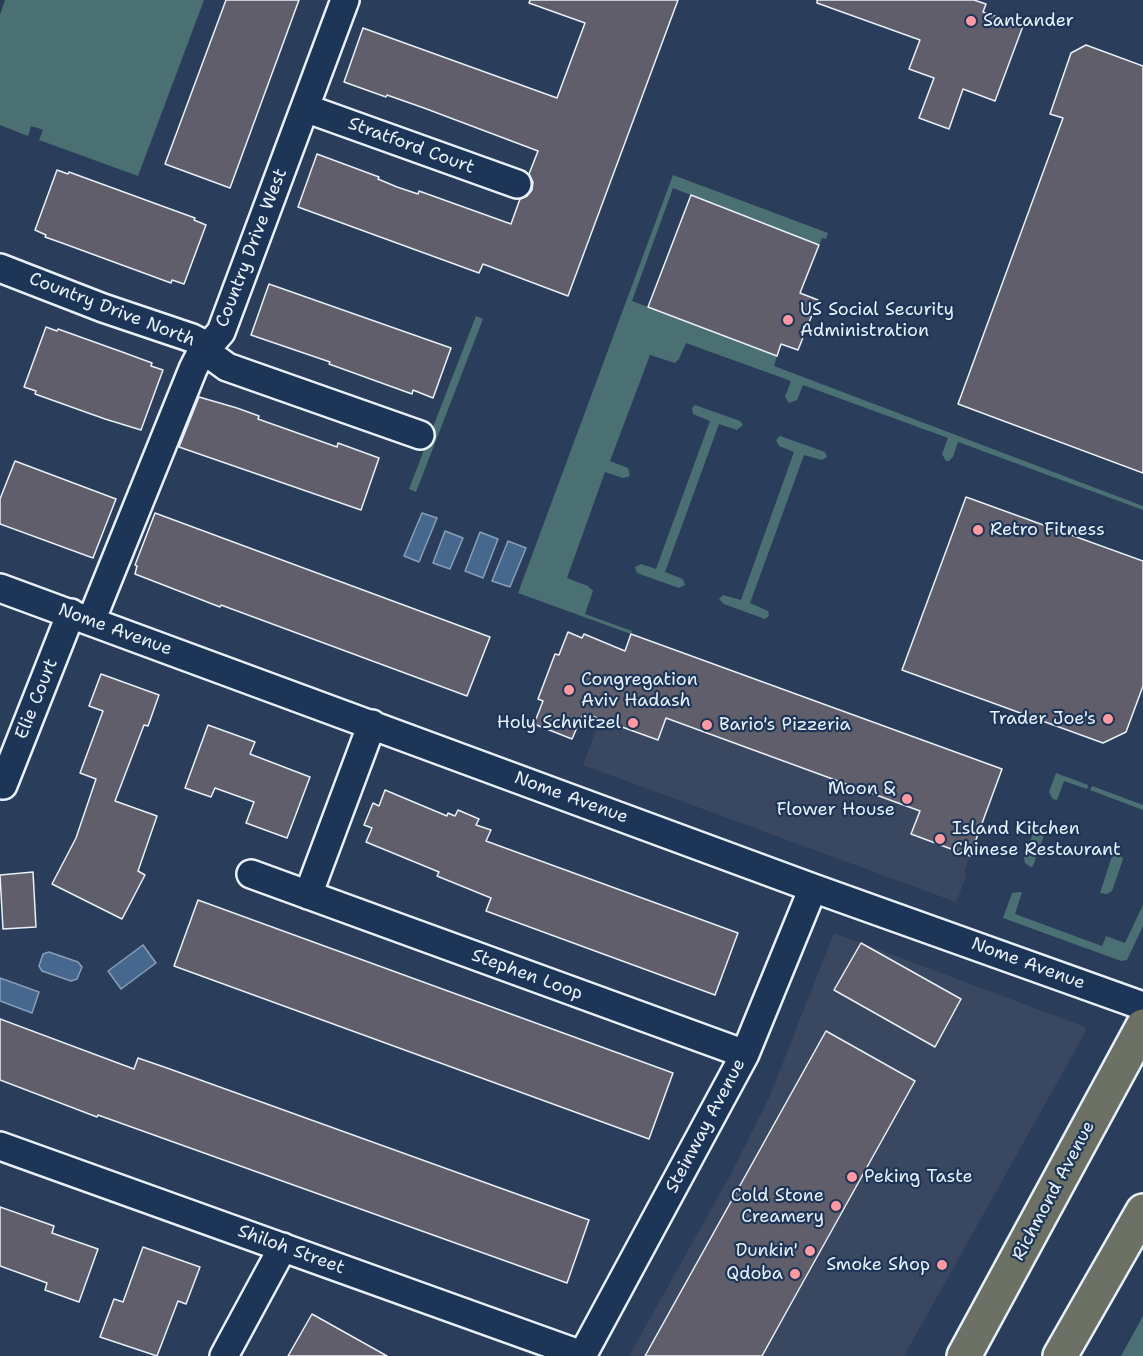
<!DOCTYPE html>
<html>
<head>
<meta charset="utf-8">
<style>
  body { margin:0 }
  canvas { display:block; background:#2a3d5b }
</style>
</head>
<body>
<canvas width="1143" height="1356"></canvas>
<script>
const context = document.querySelector('canvas').getContext('2d');
context.lineJoin = 'round';
function fillPath(path, color) { context.fillStyle = color; context.fill(path, 'evenodd'); }
const toPath = rows => new Path2D(rows.map(r => 'M' + r).join(''));
function trace(path, color, width, dash) { context.strokeStyle = color; context.lineWidth = width; context.lineCap = dash ? 'butt' : 'round'; context.setLineDash(dash || []); context.stroke(path); }
function label(font, color, halo, rows, align = 'center') {
  context.font = font + ' "Shantell Sans",sans-serif'; context.lineWidth = 4.5; context.setLineDash([]); context.textBaseline = 'middle'; context.strokeStyle = halo; context.fillStyle = color; for (const [text, x, y, turn = 0] of rows) {
    context.save(); context.translate(x, y); context.rotate((+turn || 0) * Math.PI / 180); context.textAlign = isNaN(turn) ? turn : align; if (halo) context.strokeText(text, 0, 0); context.fillText(text, 0, 0); context.restore();
  }
}
fillPath(toPath([
  [631,634,1002,769,964,872,967,874,956,902,583,765],
  [834,933,1085,1027,1086,1031,904,1356,629,1356,731,1174,769,1098]
]), '#3a4760');
fillPath(toPath([
  [5,0,204,0,138,176,39,140,43,130,38,128,31,126,28,136,0,125,0,15],
  [673,175,828,233,826,239,822,238,819,245,673,188,632,301,777,356,774,366,1143,506,1143,510,958,442,953,457,949,461,946,461,942,454,948,438,803,385,797,400,789,403,785,397,791,381,686,343,679,359,675,363,650,355,610,461,628,468,630,476,623,478,605,472,567,578,588,586,593,591,585,614,632,631,631,634,518,593],
  [476,316,483,319,416,492,409,489],
  [695,405,740,421,743,425,737,430,719,424,665,572,683,579,685,585,679,588,637,573,635,567,641,564,656,569,710,421,693,414,692,408],
  [780,436,825,452,827,457,822,460,804,455,750,603,768,611,769,616,765,619,724,604,719,599,723,595,741,600,794,452,779,446,776,440],
  [1056,773,1088,785,1087,789,1064,781,1057,800,1053,799,1049,792],
  [1092,786,1143,805,1143,810,1090,790],
  [1042,825,1047,827,1033,866,1031,867,1025,863,1024,858,1035,828],
  [1118,852,1123,859,1112,891,1107,894,1100,893,1113,853],
  [1022,892,1015,914,1102,946,1106,936,1125,943,1143,905,1143,926,1127,960,1121,961,1003,918,1012,893],
  [1143,1316,1143,1356,1121,1356]
]), '#4b7073');
const water = toPath([
  [422,513,437,518,419,562,404,556,422,513],
  [445,531,463,538,450,569,433,563,445,531],
  [480,532,498,539,483,578,465,571,480,532],
  [508,541,526,548,510,587,492,581,508,541],
  [143,945,156,963,121,989,108,971,143,945],
  [49,952,78,962,82,967,77,979,71,981,42,971,39,966,43,954,49,952],
  [0,978,39,992,32,1013,0,1001,0,978]
]);
fillPath(water, '#47688e');
trace(water, '#879fb8', 1.5);
const building = toPath([
  [226,0,299,0,230,188,165,164,226,0],
  [530,0,678,0,568,296,483,264,479,273,298,207,317,154,379,177,378,179,397,187,418,194,419,191,511,224,520,199,527,196,532,190,533,182,529,174,538,151,424,108,387,95,386,97,344,82,363,28,557,98,585,23,529,3,530,0],
  [817,0,974,0,986,4,983,12,1023,26,995,101,963,89,949,129,919,118,934,78,909,69,920,40,817,3,817,0],
  [1086,45,1143,66,1143,473,958,404,1063,118,1050,114,1071,53,1086,45],
  [57,170,68,174,69,172,173,210,195,218,194,220,206,225,184,284,172,280,171,283,62,243,45,237,46,235,35,230,57,170],
  [691,195,819,245,800,293,818,300,798,350,781,344,777,356,648,307,691,195],
  [269,284,451,348,433,398,413,390,412,394,329,364,330,362,251,335,269,284],
  [46,327,57,331,58,329,125,353,152,363,151,366,163,370,141,430,105,419,35,394,36,391,24,387,46,327],
  [199,397,237,408,259,416,258,419,337,447,338,443,379,458,361,510,179,447,199,397],
  [15,461,116,499,93,558,0,524,0,499,15,461],
  [966,497,1143,561,1143,686,1126,732,1103,743,902,670,966,497],
  [155,513,490,637,467,696,221,605,220,607,135,574,137,566,135,565,155,513],
  [568,632,582,638,584,634,625,651,631,634,1002,769,970,856,911,834,920,811,666,718,658,740,586,714,585,718,582,716,572,739,534,724,543,701,538,699,555,654,559,655,568,632],
  [101,674,159,695,148,726,144,725,115,801,157,816,138,871,145,875,122,919,52,884,76,838,96,779,80,773,103,711,89,706,101,674],
  [208,725,255,742,250,754,310,777,287,838,246,823,254,802,215,788,211,797,185,788,208,725],
  [385,790,447,816,448,813,455,816,458,810,479,819,476,825,491,830,486,841,738,933,715,995,486,911,491,898,437,876,439,872,366,842,372,828,364,825,373,803,379,806,385,790],
  [33,872,36,927,3,929,0,875,33,872],
  [198,900,673,1073,649,1139,174,966,198,900],
  [861,943,961,999,935,1047,834,990,861,943],
  [0,1019,134,1069,138,1058,167,1068,589,1220,567,1283,98,1115,97,1117,0,1080,0,1019],
  [826,1031,915,1081,783,1318,762,1356,645,1356,826,1031],
  [0,1207,54,1226,52,1233,98,1249,79,1302,45,1290,47,1283,0,1266,0,1207],
  [143,1247,200,1267,186,1304,178,1301,157,1356,100,1337,114,1299,123,1302,143,1247],
  [312,1314,387,1356,288,1356,312,1314]
]);
fillPath(building, '#605e6a');
trace(building, '#e8f1f8', 1.5);
const minor = toPath([
  [305,108,517,184],
  [0,268,103,308,192,338,200,342,216,359,227,367,420,435],
  [0,588,813,888,1143,1006],
  [91,621,193,369,199,357,221,332,345,0],
  [3,785,71,613],
  [251,874,745,1054],
  [308,895,372,724],
  [0,1146,582,1355],
  [224,1356,283,1247],
  [582,1356,745,1054,813,888]
]);
const primary = toPath([
  [964,1356,1143,1026],
  [1060,1356,1143,1211]
]);
trace(minor, '#e8f1f8', 32);
trace(primary, '#e8f1f8', 38);
trace(minor, '#1d3557', 27);
trace(primary, '#6c7065', 33);
for (const [x, y, r, color] of [
  [971,21,6,"#ff9aa2"],
  [788,320,6,"#ff9aa2"],
  [978,530,6,"#ff9aa2"],
  [569,690,6,"#ff9aa2"],
  [1108,719,6,"#ff9aa2"],
  [633,723,6,"#ff9aa2"],
  [707,725,6,"#ff9aa2"],
  [907,799,6,"#ff9aa2"],
  [940,839,6,"#ff9aa2"],
  [852,1177,6,"#ff9aa2"],
  [836,1206,6,"#ff9aa2"],
  [810,1251,6,"#ff9aa2"],
  [942,1265,6,"#ff9aa2"],
  [795,1274,6,"#ff9aa2"]
]) { const dot = new Path2D(); dot.arc(x, y, r, 0, 2 * Math.PI); context.fillStyle = color; context.fill(dot); trace(dot, '#1d3557', 2); }
label('18px', '#e8f1f8', '#1d3557', [
  ["Santander",983,21],
  ["US Social Security",800,310],
  ["Administration",800,331],
  ["Retro Fitness",990,530],
  ["Congregation",581,680],
  ["Aviv Hadash",581,701],
  ["Trader Joe's",1096,719,"right"],
  ["Holy Schnitzel",621,723,"right"],
  ["Bario's Pizzeria",719,725],
  ["Moon &",895,789,"right"],
  ["Flower House",895,810,"right"],
  ["Island Kitchen",952,829],
  ["Chinese Restaurant",952,850],
  ["Peking Taste",864,1177],
  ["Cold Stone",824,1196,"right"],
  ["Creamery",824,1217,"right"],
  ["Dunkin'",798,1251,"right"],
  ["Smoke Shop",930,1265,"right"],
  ["Qdoba",783,1274,"right"]
], 'left');
label('18px', '#e8f1f8', '#1d3557', [
  ["Stratford Court",411,146,20],
  ["Country Drive West",252,248,-69],
  ["Country Drive North",112,310,21],
  ["Nome Avenue",115,630,20],
  ["Elie Court",37,699,-68],
  ["Nome Avenue",571,798,20],
  ["Nome Avenue",1028,964,20],
  ["Stephen Loop",527,975,20],
  ["Steinway Avenue",706,1126,-62],
  ["Richmond Avenue",1054,1191,-62],
  ["Shiloh Street",291,1250,20]
]);
</script>
</body>
</html>
